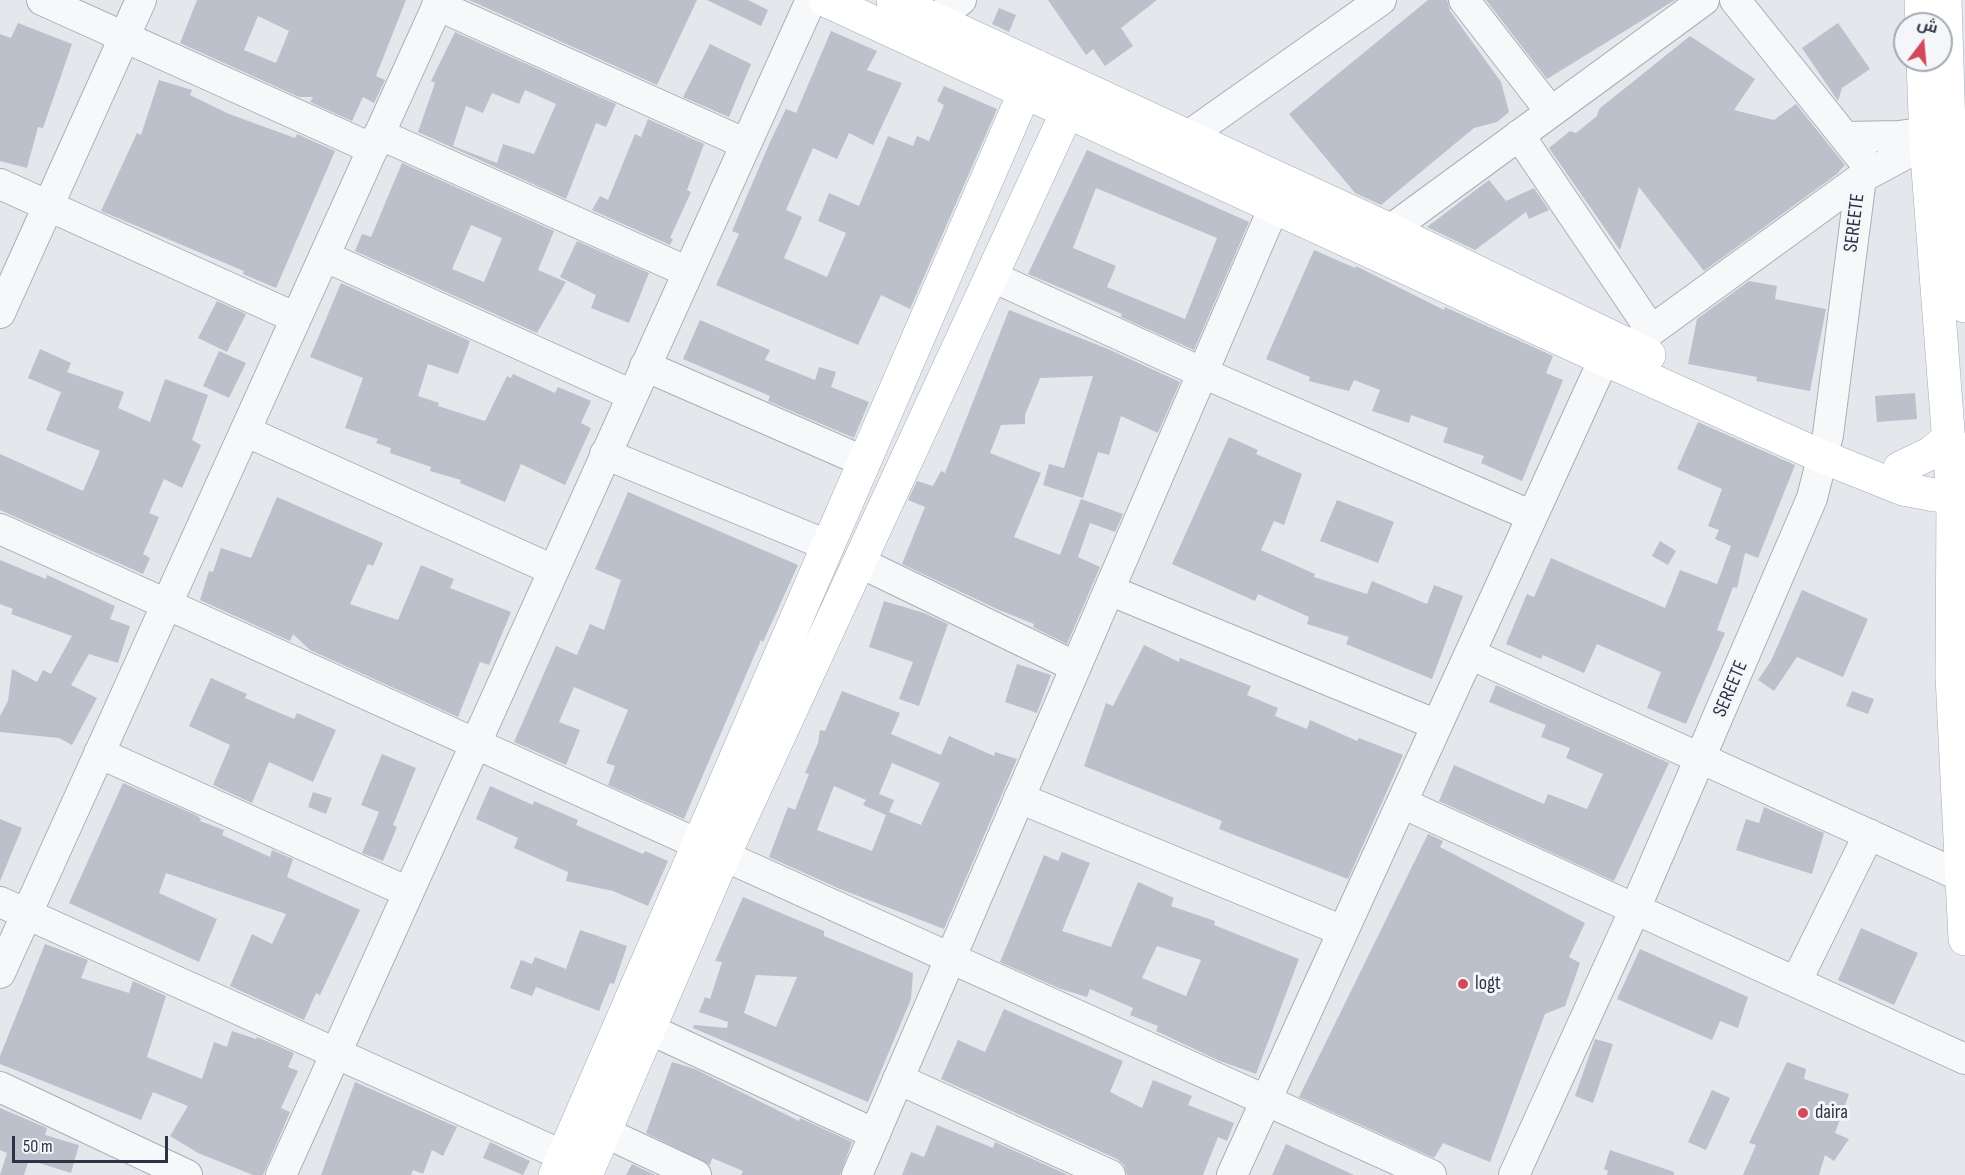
<!DOCTYPE html>
<html>
<head>
<meta charset="utf-8">
<style>
  body { margin:0 }
  #map { position:relative; width:1965px; height:1175px; overflow:hidden; background:#e4e7ec; font-family:"Sofia Sans Condensed",Cairo,sans-serif }
  canvas { display:block }
  .north { position:absolute; left:1893px; top:12px; width:60px; height:60px; box-sizing:border-box; background:#f4f6f9; border:2px solid #a4a8b1; border-radius:50%; rotate:16deg; font-size:16px; font-weight:700; line-height:24px; text-align:center; color:#2b3445 }
  .north::after { content:''; display:block; margin:auto; width:21px; height:27px; background:#d1495b; clip-path:polygon(50% 0,100% 100%,50% 72%,0 100%) }
  .scale { position:absolute; left:12px; top:1136px; width:156px; height:27px; box-sizing:border-box; border:3px solid #2b3445; border-top:0; padding-left:8px; font-size:18px; line-height:21px; white-space:nowrap; color:#2b3445; -webkit-text-stroke:4px #f4f6f9; paint-order:stroke }
</style>
</head>
<body>
<div id="map">
<canvas width="1965" height="1175"></canvas>
<div class="north">ش</div>
<div class="scale">50 m</div>
</div>
<script>
const context = document.querySelector('canvas').getContext('2d');
context.lineJoin = 'round';
function fillPath(path, color) { context.fillStyle = color; context.fill(path, 'evenodd'); }
const toPath = rows => new Path2D(rows.map(r => 'M' + r).join(''));
function trace(path, color, width, dash) { context.strokeStyle = color; context.lineWidth = width; context.lineCap = dash ? 'butt' : 'round'; context.setLineDash(dash || []); context.stroke(path); }
function label(font, color, halo, rows, align = 'center') {
  context.font = font + ' "Sofia Sans Condensed",sans-serif'; context.lineWidth = 6; context.setLineDash([]); context.textBaseline = 'middle'; context.strokeStyle = halo; context.fillStyle = color; for (const [text, x, y, turn = 0] of rows) {
    context.save(); context.translate(x, y); context.rotate((+turn || 0) * Math.PI / 180); context.textAlign = isNaN(turn) ? turn : align; if (halo) context.strokeText(text, 0, 0); context.fillText(text, 0, 0); context.restore();
  }
}
fillPath(toPath([
  [197,0,406,0,376,76,385,80,374,103,363,97,352,121,310,102,313,97,299,97,180,43],
  [258,16,289,31,276,63,244,50],
  [469,0,697,0,657,85],
  [707,0,748,0,768,10,761,26],
  [1048,0,1157,0,1121,28,1133,46,1105,66,1093,49,1086,55],
  [1428,0,1447,0,1450,11,1501,82,1509,112,1497,122,1474,128,1381,205,1355,193,1289,114],
  [1486,0,1675,0,1547,79],
  [999,8,1016,15,1009,32,992,24],
  [18,23,72,44,43,128,38,127,27,168,0,161,0,34,11,38],
  [1838,23,1870,69,1842,88,1838,101,1802,48],
  [831,31,877,51,867,70,902,83,873,145,849,133,837,159,813,148,786,210,802,217,784,258,827,277,846,233,818,221,829,193,859,206,888,136,913,146,917,136,929,141,944,105,937,101,944,86,997,109,910,309,881,295,858,345,716,285,739,234,732,231,770,142,786,109,796,113],
  [455,32,616,104,606,127,596,123,566,199,418,132,435,83,431,81],
  [525,90,556,104,534,154,503,144,497,163,453,146,466,106,483,113,492,93,519,104],
  [1690,36,1755,79,1734,110,1774,120,1796,104,1845,165,1837,174,1704,271,1639,187,1620,250,1549,148,1570,131,1576,133,1597,116,1599,109],
  [710,44,751,64,729,117,683,97],
  [159,80,192,90,190,95,229,114,295,138,297,134,335,151,276,288,243,274,244,271,101,211,137,133,141,135],
  [648,119,704,144,687,190,691,192,670,238,673,239,670,245,592,210,600,196,608,200,635,134,641,137],
  [1087,150,1249,222,1194,350,1121,317,1122,314,1028,274],
  [1096,188,1217,238,1185,319,1107,287,1116,266,1073,248],
  [402,163,554,231,538,270,566,282,537,333,355,251,362,234,371,237],
  [471,225,502,238,484,282,452,269],
  [1489,180,1506,201,1534,188,1549,210,1529,219,1526,212,1475,250,1427,227],
  [577,241,649,273,629,323,591,308,596,295,560,277],
  [1314,250,1355,268,1356,266,1444,310,1445,307,1553,356,1546,373,1563,380,1522,481,1481,463,1484,456,1443,442,1448,428,1411,415,1409,423,1372,411,1380,390,1354,380,1349,391,1309,381,1310,377,1266,359],
  [1749,281,1777,286,1775,299,1826,309,1810,391,1756,381,1757,377,1688,364,1697,319],
  [341,283,470,341,458,374,428,364,418,396,439,403,438,406,485,421,507,376,511,378,513,374,555,393,558,387,591,401,581,423,591,428,565,485,521,464,505,502,460,483,461,480,430,471,431,467,390,453,391,448,376,443,378,439,345,428,363,378,310,357],
  [217,301,246,314,227,352,198,338],
  [1009,310,1108,349,1180,382,1158,433,1121,416,1109,455,1098,452,1083,498,1043,485,1049,464,1064,468,1093,376,1040,378,1025,415,1025,424,1001,425,990,453,1041,473,1014,537,1060,555,1081,499,1123,514,1115,532,1090,523,1078,557,1100,567,1067,644,1033,627,1034,624,999,610,902,564,925,507,908,500,917,481,933,486,941,471,945,473],
  [700,320,770,350,765,360,815,380,819,367,836,372,831,387,869,402,854,438,768,401,770,396,683,359],
  [40,349,71,363,67,372,124,392,118,408,150,422,165,379,208,395,192,440,201,445,182,488,164,479,149,513,159,517,143,554,150,558,143,574,0,510,0,454,83,491,100,451,46,430,61,392,28,378],
  [219,351,246,363,229,398,203,386],
  [1915,393,1917,419,1877,422,1875,396],
  [1698,422,1795,465,1758,558,1745,553,1737,588,1733,587,1717,630,1725,633,1686,724,1647,708,1661,672,1597,644,1584,673,1543,655,1541,659,1506,644,1527,594,1534,597,1551,558,1665,608,1680,570,1717,584,1731,546,1715,539,1719,530,1708,526,1722,489,1677,469],
  [1229,437,1258,450,1256,454,1302,474,1284,525,1274,521,1261,550,1315,574,1314,577,1367,594,1372,581,1427,604,1434,585,1463,596,1432,679,1346,644,1349,637,1307,624,1309,617,1258,594,1255,601,1172,564],
  [628,492,798,565,763,642,761,640,684,819,608,785,615,766,606,763,628,710,574,687,559,722,580,730,566,765,514,742,556,646,577,655,590,624,604,630,621,580,595,569],
  [277,497,383,543,373,566,368,564,350,604,398,620,421,565,454,579,450,588,511,612,489,665,480,662,458,717,310,650,293,634,290,641,200,600,209,571,213,572,221,548,251,558],
  [1337,500,1394,522,1378,563,1320,541],
  [1660,541,1676,551,1668,565,1652,556],
  [0,560,46,579,47,575,115,606,110,619,130,626,118,663,89,654,71,685,97,698,72,745,59,738,0,732,0,716,8,701,12,669,37,682,43,670,51,674,72,636,11,614,13,609,0,604],
  [1802,590,1868,619,1843,677,1797,657,1774,691,1758,680,1771,661],
  [884,601,924,613,948,624,919,706,899,699,913,662,869,647],
  [1144,645,1179,662,1180,658,1251,686,1247,695,1278,708,1275,716,1307,729,1310,720,1357,741,1359,738,1403,755,1348,879,1219,829,1222,821,1084,766,1106,703,1113,706],
  [1017,664,1051,675,1037,713,1005,702],
  [211,678,247,694,245,698,294,719,297,713,336,730,313,782,269,762,252,803,213,785,230,745,189,726],
  [1496,685,1669,763,1614,881,1439,801,1454,765,1544,804,1548,794,1587,809,1603,774,1566,758,1570,748,1541,737,1546,725,1489,702],
  [842,691,900,713,891,734,941,755,949,736,994,756,995,752,1017,759,944,929,840,889,769,857,788,807,795,810,809,774,805,773,818,743,820,730,825,731],
  [892,763,940,783,921,825,889,812,894,800,879,794],
  [834,786,866,800,863,805,886,815,872,851,817,830],
  [1852,691,1874,699,1868,714,1846,706],
  [382,754,416,768,393,825,397,827,383,861,362,853,379,812,361,805],
  [123,783,196,815,201,819,200,821,224,830,222,835,270,857,272,850,293,859,287,877,360,910,320,995,316,993,304,1020,230,986,252,934,272,944,286,914,166,873,159,893,217,919,199,962,69,903],
  [490,786,533,805,534,801,578,820,576,825,643,854,645,851,668,861,648,906,613,891,566,881,568,872,514,848,518,838,476,819],
  [313,792,332,798,326,814,308,807],
  [1764,807,1824,833,1812,874,1736,850,1746,819,1759,823],
  [0,819,22,828,0,881],
  [1428,834,1443,841,1440,847,1585,923,1569,957,1580,963,1565,1006,1545,1014,1490,1162,1443,1143,1434,1158,1299,1097],
  [1062,852,1090,863,1062,931,1111,947,1138,882,1174,898,1171,906,1215,921,1214,925,1299,959,1256,1074,1220,1061,1156,1031,1158,1026,1130,1015,1133,1008,1090,989,1087,997,1061,989,1000,962,1044,855,1058,861],
  [1157,946,1201,960,1186,996,1142,978],
  [743,897,824,931,824,936,913,973,911,999,868,1102,693,1028,694,1025,727,1028,728,1022,699,1012,705,997,710,999,722,962,715,961],
  [756,975,797,977,776,1027,744,1013],
  [1861,928,1918,953,1894,1005,1838,980],
  [580,930,627,946,614,984,610,983,599,1011,536,987,532,996,510,988,521,960,532,964,535,957,566,969],
  [45,944,88,960,81,978,129,993,133,981,166,996,147,1057,202,1079,214,1042,227,1047,232,1031,256,1039,257,1037,294,1053,288,1067,298,1071,281,1108,290,1112,263,1175,253,1175,198,1153,170,1136,188,1106,153,1092,141,1120,0,1064,0,1056],
  [1640,949,1748,997,1738,1028,1720,1021,1712,1040,1617,999],
  [1004,1009,1123,1061,1110,1092,1142,1108,1153,1080,1192,1096,1188,1105,1234,1123,1227,1141,1218,1137,1203,1175,1127,1175,1124,1165,1117,1159,941,1079,958,1040,985,1052],
  [1595,1039,1613,1044,1593,1103,1575,1096],
  [672,1062,695,1069,799,1121,800,1118,852,1142,840,1175,741,1175,743,1171,712,1158,710,1165,646,1133],
  [1787,1062,1806,1069,1804,1079,1849,1094,1835,1133,1849,1139,1834,1161,1825,1155,1819,1175,1743,1175,1756,1145,1749,1143],
  [355,1082,457,1127,443,1156,432,1150,423,1174,413,1170,411,1175,321,1175],
  [1712,1090,1730,1098,1706,1150,1688,1142],
  [0,1108,47,1128,45,1135,79,1145,71,1173,29,1160,24,1175,0,1175,7,1153,0,1150],
  [937,1125,993,1148,995,1142,1068,1175,902,1175,911,1152,924,1157],
  [490,1142,530,1161,523,1175,483,1158],
  [1286,1144,1354,1175,1272,1175],
  [1610,1150,1674,1172,1674,1175,1607,1175,1608,1171,1604,1169],
  [632,1164,655,1175,626,1175]
]), '#bbc0ca');
const minor = toPath([
  [42,0,373,149],
  [1464,0,1551,112],
  [1735,0,1872,171],
  [437,5,746,144],
  [935,19,961,0],
  [379,134,688,272],
  [1519,135,1651,330],
  [1188,136,1381,0],
  [1845,137,1899,136,1934,131],
  [0,184,296,318],
  [1390,230,1704,0],
  [324,256,632,395],
  [991,276,1203,373,1532,516],
  [0,313,141,0],
  [1630,346,1861,178,1926,143],
  [645,366,865,462],
  [245,431,553,570],
  [605,454,829,546],
  [0,529,1431,1175],
  [859,562,1076,667],
  [1109,590,1437,725],
  [1470,654,1965,878],
  [99,753,408,892],
  [1019,798,1343,931],
  [1402,803,1965,1059],
  [0,902,564,1156],
  [0,973,440,0],
  [1796,982,1869,834],
  [649,1029,875,1134],
  [898,1079,1110,1175],
  [0,1087,187,1175],
  [604,1132,696,1175],
  [281,1175,811,0],
  [857,1175,1274,207],
  [1232,1175,1604,359],
  [1514,1175,1635,909,1812,498,1828,435,1861,178]
]);
const major = toPath([
  [825,0,1604,359,1823,457,1903,489,1935,495,1965,494],
  [893,0,1390,230,1649,355],
  [1921,0,1922,24],
  [1945,0,1949,128,1965,306],
  [1923,60,1926,143,1953,496,1952,676,1965,939],
  [1900,468,1931,453,1949,438],
  [555,1175,1036,66],
  [586,1175,724,855,1067,112,1076,86]
]);
trace(minor, '#a9aeb7', 32);
trace(major, '#a3abb8', 34);
trace(minor, '#f7f8fa', 30);
trace(major, '#fff', 33);
for (const [x, y, r, color] of [
  [1463,984,6,"#d1495b"],
  [1803,1113,6,"#d1495b"]
]) { const dot = new Path2D(); dot.arc(x, y, r, 0, 2 * Math.PI); context.fillStyle = color; context.fill(dot); trace(dot, '#f4f6f9', 2); }
label('20px', '#2b3445', '#f4f6f9', [
  ["SEREETE",1855,223,-83],
  ["SEREETE",1731,689,-67]
]);
label('20px', '#2b3445', '#f4f6f9', [
  ["logt",1475,984],
  ["daira",1815,1113]
], 'left');
</script>
</body>
</html>
